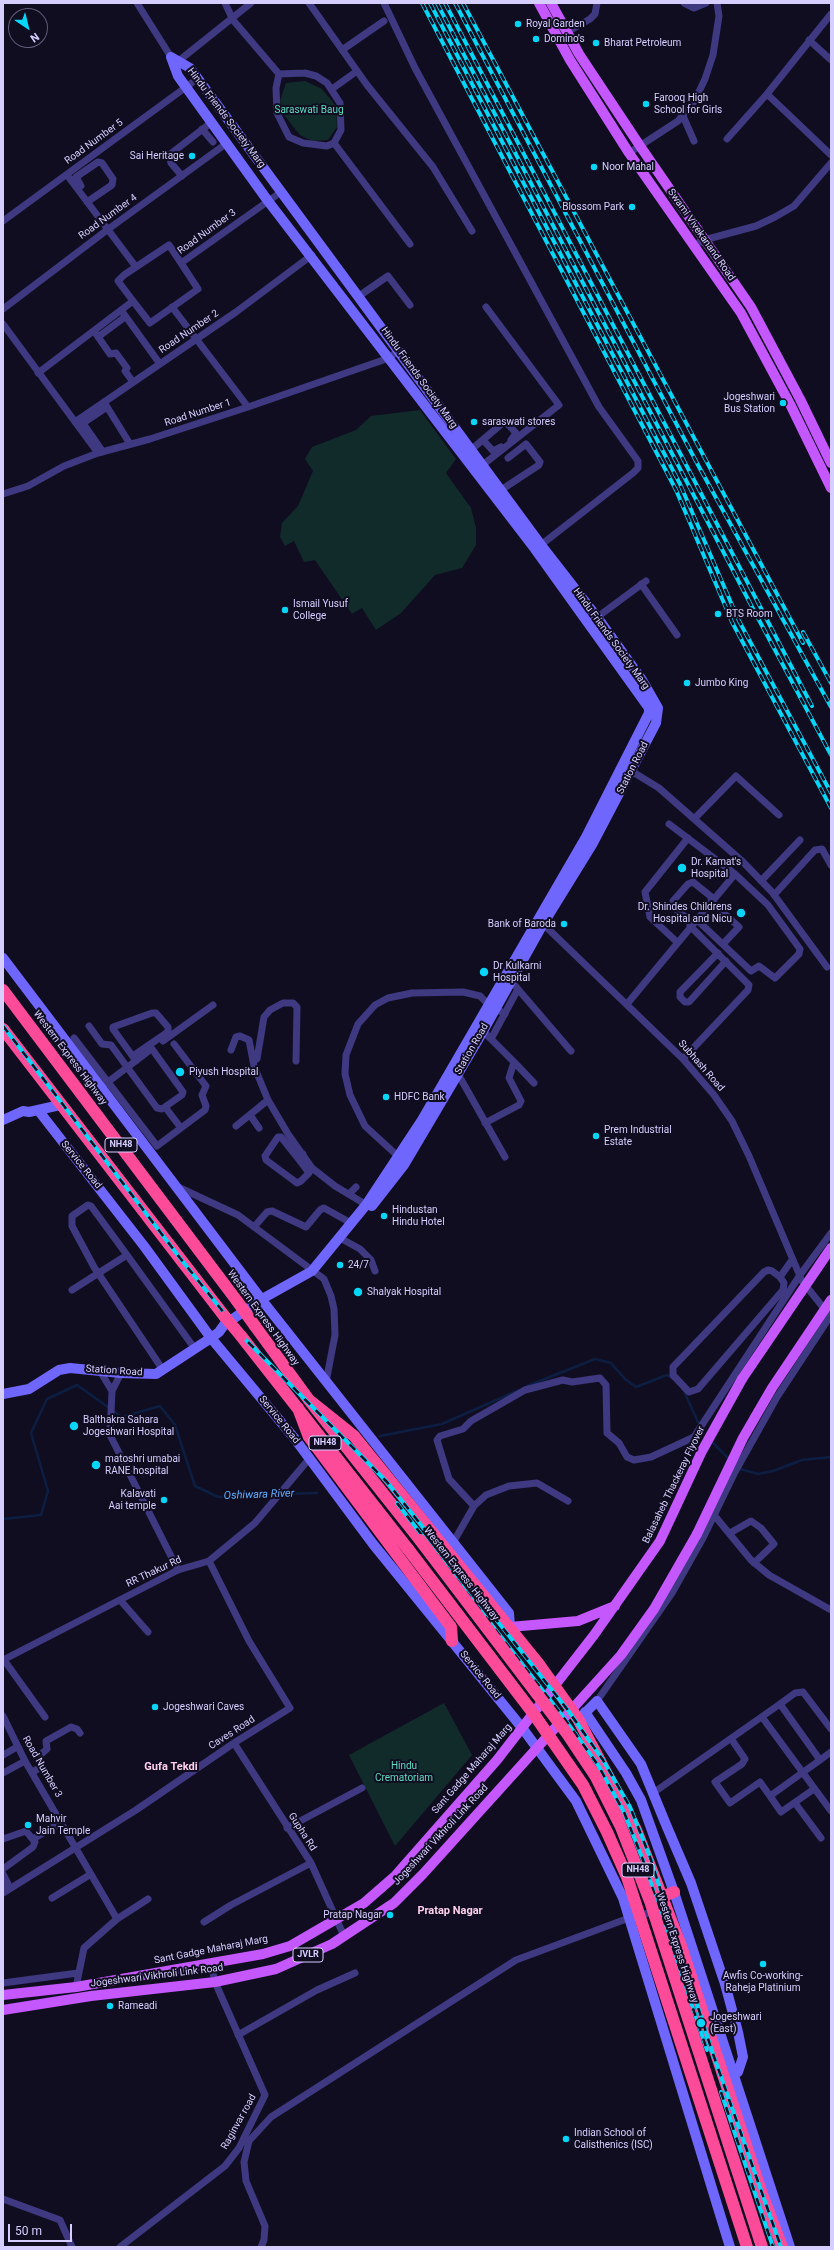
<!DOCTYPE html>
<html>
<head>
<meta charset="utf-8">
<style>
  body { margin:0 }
  #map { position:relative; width:834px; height:2250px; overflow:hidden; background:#110d21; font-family:Roboto,sans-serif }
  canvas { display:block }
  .frame { position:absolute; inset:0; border:4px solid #d5cefe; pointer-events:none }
  .north { position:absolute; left:8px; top:8px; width:40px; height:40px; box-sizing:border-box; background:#110d21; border:1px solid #5f5a79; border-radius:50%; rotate:145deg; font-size:11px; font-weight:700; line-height:16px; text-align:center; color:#d5cefe }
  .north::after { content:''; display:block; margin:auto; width:14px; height:18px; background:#03d6f6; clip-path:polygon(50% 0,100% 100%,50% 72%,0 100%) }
  .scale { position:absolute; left:8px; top:2224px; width:64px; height:18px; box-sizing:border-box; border:2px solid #d5cefe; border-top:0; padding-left:5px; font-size:12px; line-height:14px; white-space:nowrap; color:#d5cefe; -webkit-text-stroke:3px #110d21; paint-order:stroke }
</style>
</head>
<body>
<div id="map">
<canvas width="834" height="2250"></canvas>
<div class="frame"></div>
<div class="north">N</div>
<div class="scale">50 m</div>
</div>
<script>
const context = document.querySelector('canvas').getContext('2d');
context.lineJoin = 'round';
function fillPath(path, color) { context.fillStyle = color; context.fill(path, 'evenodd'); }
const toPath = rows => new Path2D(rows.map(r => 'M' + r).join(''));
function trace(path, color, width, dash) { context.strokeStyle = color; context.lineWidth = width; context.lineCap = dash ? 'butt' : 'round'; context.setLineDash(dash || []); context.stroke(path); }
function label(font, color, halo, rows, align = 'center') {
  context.font = font + ' Roboto,sans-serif'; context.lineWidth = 4; context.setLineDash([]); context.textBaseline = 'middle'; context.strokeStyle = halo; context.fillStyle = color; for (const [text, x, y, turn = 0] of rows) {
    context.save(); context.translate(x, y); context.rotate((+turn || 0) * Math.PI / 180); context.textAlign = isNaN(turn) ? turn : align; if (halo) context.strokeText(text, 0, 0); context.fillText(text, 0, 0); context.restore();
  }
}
fillPath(toPath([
  [305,81,322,89,336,106,337,127,328,140,312,141,300,135,283,114,280,101,286,83],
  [420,410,456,459,446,473,471,508,476,528,476,545,462,568,435,575,401,613,376,630,362,608,352,614,315,560,304,562,294,541,285,546,280,537,282,523,298,506,313,471,305,459,312,447,356,430,371,416],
  [444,1703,472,1755,395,1846,349,1755]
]), '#112b2b');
trace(toPath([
  [527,1386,595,1359,611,1363,625,1379,636,1387,667,1375,673,1379],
  [683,1389,698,1422],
  [380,1436,442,1424,519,1390],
  [711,1441,730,1460],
  [740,1469,758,1474,773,1471,802,1460,831,1457],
  [282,1494,317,1493],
  [3,1519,41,1515,48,1491,31,1433,47,1399,77,1385,122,1417,160,1406,175,1425,195,1486,218,1497,277,1495]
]), '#0c1e42', 2.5);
trace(toPath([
  [137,3,171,57],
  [225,3,233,20,279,74],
  [309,3,367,85,433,167,472,231],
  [384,3,415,68,599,407,638,461,638,468,633,473,537,548],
  [684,3,694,8,706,3],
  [567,32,590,19,595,14,597,3],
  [809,40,831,60],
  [342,50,384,21],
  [176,63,251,3],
  [305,73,316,76,327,83,340,103,341,130,334,143,327,146,303,143,289,137,277,113,276,88,279,74,305,73],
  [332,89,357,71],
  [767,94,831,155],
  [683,116,694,141],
  [202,129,213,142],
  [727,139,767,94,831,14],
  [334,143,410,244],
  [629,153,678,121,695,100,705,79,713,55,719,16,717,3],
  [67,175,136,267],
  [182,176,171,163,169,155,212,122],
  [81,186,76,177,98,162,102,163,113,179,112,185,87,202],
  [3,221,197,79],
  [694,245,704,240,756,226,775,217,794,206,831,163],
  [359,296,388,276,410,305],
  [133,301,118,281,124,275,169,245,181,263],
  [172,307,248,407],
  [3,309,107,230,227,143],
  [121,310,160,364],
  [3,324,98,453],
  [94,331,110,354,116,353,127,368,125,371,133,382],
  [98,337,125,317],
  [38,373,133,301,150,323,198,289,181,263,281,192],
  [104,402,130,444],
  [80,419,103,452],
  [75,422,236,312,312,255],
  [83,423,107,407],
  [484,441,493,451,501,447],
  [472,449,505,421,516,433,511,440],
  [480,467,559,405,486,307],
  [501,490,539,465,540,462,526,444,508,458],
  [3,494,28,486,64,466,98,453,150,439,248,407,389,358,399,350],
  [641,584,677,635],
  [588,624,646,581],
  [628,769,659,788,743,862,772,892,827,967],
  [694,819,736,776,779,815],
  [761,881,800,840],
  [774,895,815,850,822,849,831,865],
  [711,901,739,927,723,944],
  [696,919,751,971,759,966,775,978,799,954,800,949,768,905,735,874],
  [540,921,683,1059,714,1095,732,1121,749,1156,802,1281,830,1316],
  [693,923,673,907,673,901,688,884,693,882,714,899],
  [677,942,650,917,645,892,688,838],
  [718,953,680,992,680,997,685,1002,689,1002,726,961],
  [511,981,571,1051],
  [627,1004,735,874,669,824],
  [89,1026,102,1044,111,1045,157,1108,162,1109,182,1095,183,1092,152,1049],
  [483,1031,514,1062,509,1078,521,1101,519,1105,485,1123],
  [74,1038,157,1146,205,1110,206,1106,202,1095,206,1086,174,1044],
  [491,1039,518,989],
  [163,1041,213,1005],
  [231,1050,236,1037,240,1036,249,1040,254,1066,268,1100,288,1134,312,1168,335,1186,370,1207],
  [133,1056,168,1032,168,1027,156,1013,152,1013,113,1027,113,1029,136,1061],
  [683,1059,748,990,749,985,690,926],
  [253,1060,257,1059,264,1017,270,1010,283,1003,293,1003,297,1007,296,1061],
  [514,1062,534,1083],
  [458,1074,505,1157],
  [104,1085,150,1050],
  [165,1107,181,1128],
  [250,1115,259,1128],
  [236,1126,268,1100],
  [297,1157,281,1137,278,1137,265,1156,266,1160,297,1183,301,1181,309,1173,297,1157,303,1154],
  [401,1159,365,1126,350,1095,345,1074,346,1055,358,1024,375,1005,388,998,412,993,463,992,480,996,488,1004,505,1014],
  [178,1187,238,1215,324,1279,331,1296,334,1309,335,1335,326,1382],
  [349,1194,356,1187],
  [254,1227,267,1212,272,1211,306,1227,320,1210,324,1208,351,1223],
  [340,1238,360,1249,371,1260,375,1271],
  [127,1255,91,1206,88,1205,72,1216,72,1226,94,1267,163,1370],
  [780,1277,772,1271,768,1270,764,1272,673,1367,673,1375,689,1392,698,1389,783,1290,784,1283,780,1277,792,1260],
  [72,1290,127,1255,195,1349],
  [100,1371,112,1391],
  [121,1373,112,1391,110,1435,178,1570],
  [474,1506,449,1479,437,1440,440,1436,463,1429,471,1421,525,1390,563,1380,572,1382,600,1378,606,1385,607,1433,619,1443,627,1457,634,1460,651,1457,694,1437,800,1275,831,1233],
  [714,1515,751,1560,769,1575,831,1610],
  [730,1533,751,1521,761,1528,774,1544,754,1563],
  [454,1541,474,1506,486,1495,509,1486,537,1483,568,1501],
  [120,1600,148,1632],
  [3,1660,178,1570,209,1561,255,1523,309,1459],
  [4,1660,45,1717],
  [597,1701,672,1593,703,1538,735,1472,777,1397,831,1315],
  [780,1704,795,1693,803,1692,831,1729],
  [3,1716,25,1761,117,1919,84,1948,76,1987],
  [762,1717,831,1811],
  [234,1743,311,1863,344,1936],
  [3,1755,17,1747],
  [820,1760,831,1752],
  [32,1772,42,1767,38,1757,47,1749,46,1741,71,1727,77,1729,80,1733],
  [3,1773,25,1761],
  [653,1793,780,1704,820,1760,770,1796,760,1782,730,1803,715,1782,742,1764,745,1759,732,1740],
  [770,1796,781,1812,814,1789],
  [795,1803,821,1838],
  [287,1828,362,1788],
  [3,1839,26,1831,35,1842,33,1847,3,1869],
  [33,1839,62,1822],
  [3,1874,8,1884,3,1889],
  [3,1893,136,1810,234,1743,290,1708,249,1641,209,1561],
  [52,1898,91,1874],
  [117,1919,148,1899],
  [204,1922,231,1905,311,1863],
  [3,1983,78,1973],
  [238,2035,317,1990,355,1973],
  [3,2199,60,2220,72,2247],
  [120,2247,225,2166,239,2148,265,2095,215,1982,211,1965],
  [261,2247,264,2240,265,2226,246,2181,244,2162,249,2141,271,2117,516,1960,629,1918,657,1911]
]), '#3e3980', 7);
trace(toPath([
  [171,57,190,68,541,545,597,617,642,680,658,708,656,723,593,843,543,924,478,1040,404,1165,372,1206],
  [3,958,265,1304,509,1613,510,1627],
  [38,1110,144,1246,211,1338,295,1439,373,1544,523,1729,576,1801,623,1898,730,2247],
  [3,1120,23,1111,29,1112,60,1105],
  [3,1394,29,1389,59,1370,70,1368,121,1373,156,1374,211,1338,219,1332,224,1325,262,1299,312,1271,366,1205,422,1120,586,837,649,713,649,708,535,549,268,201,178,76,171,57],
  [585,1712,626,1773,641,1800,674,1892,790,2247],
  [581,1717,597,1701,641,1764,667,1827,691,1883,725,1984,738,2032,743,2057,738,2072,731,2077]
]), '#6f66fd', 10);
trace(toPath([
  [539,3,570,60,629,153,741,313,790,404,831,488],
  [551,3,579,54,640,146,751,307,800,399,831,463],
  [510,1627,578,1621,615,1606],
  [3,1995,76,1987,263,1954,290,1946,364,1903,395,1876,497,1760,594,1635,660,1541,702,1451,742,1379],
  [3,2010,91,1996,215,1982,276,1969,332,1944,394,1903,423,1874,621,1655,654,1609,697,1534]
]), '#c457fd', 10);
trace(toPath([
  [3,990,237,1301],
  [3,1029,225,1317],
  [255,1326,309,1400,420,1540],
  [241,1336,408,1549],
  [309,1400,354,1436,538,1663,578,1719,636,1830,681,1946,762,2194,782,2247],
  [298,1408,309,1437,451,1627,452,1641],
  [661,1897,674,1892]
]), '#fd4b9a', 12);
const rail = toPath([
  [422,3,676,490,732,622,831,808],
  [430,3,680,484,738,619,831,793],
  [437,3,751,605,831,755],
  [445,3,812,706],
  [455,3,698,465,831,707],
  [463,3,803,643],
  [803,632,831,683],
  [3,1026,180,1258,245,1339,387,1482,567,1709,603,1760,630,1807,650,1857,712,2051,781,2247],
  [397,1503,561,1714,598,1765,624,1812,643,1860,707,2050],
  [721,2092,773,2247]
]);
trace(rail, '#03d6f6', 4);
trace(rail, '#110d21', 2.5, [8]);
trace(toPath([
  [742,1379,831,1248],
  [697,1534,743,1438,772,1388,831,1300]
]), '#c457fd', 10);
trace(toPath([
  [237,1301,255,1326],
  [225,1317,241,1336],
  [420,1540,566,1732,596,1777,621,1827,650,1901,762,2247],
  [408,1549,533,1713,583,1785,607,1832,627,1877,747,2247]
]), '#fd4b9a', 12);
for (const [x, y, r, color] of [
  [518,24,4,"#03d6f6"],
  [536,39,4,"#03d6f6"],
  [596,43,4,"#03d6f6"],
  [646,104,4,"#03d6f6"],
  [192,156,4,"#03d6f6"],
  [594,167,4,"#03d6f6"],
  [632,207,4,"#03d6f6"],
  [783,403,4,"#03d6f6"],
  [474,422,4,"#03d6f6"],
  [285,610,4,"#03d6f6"],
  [718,614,4,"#03d6f6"],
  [687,683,4,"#03d6f6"],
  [682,868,5,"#03d6f6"],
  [741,913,5,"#03d6f6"],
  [564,924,4,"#03d6f6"],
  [484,972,5,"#03d6f6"],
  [180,1072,5,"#03d6f6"],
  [386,1097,4,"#03d6f6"],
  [596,1136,4,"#03d6f6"],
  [384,1216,4,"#03d6f6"],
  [340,1265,4,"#03d6f6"],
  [358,1292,5,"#03d6f6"],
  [74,1426,5,"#03d6f6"],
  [96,1465,5,"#03d6f6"],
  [164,1500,4,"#03d6f6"],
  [155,1707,4,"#03d6f6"],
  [28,1825,4,"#03d6f6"],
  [390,1915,4,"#03d6f6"],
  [763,1964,4,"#03d6f6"],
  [110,2006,4,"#03d6f6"],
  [701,2023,5,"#03d6f6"],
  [566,2139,4,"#03d6f6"]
]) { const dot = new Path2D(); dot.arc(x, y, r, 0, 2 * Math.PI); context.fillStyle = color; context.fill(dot); trace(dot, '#110d21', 1.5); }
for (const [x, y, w] of [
  [121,1145,32],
  [325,1443,32],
  [638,1870,32],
  [308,1955,30]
]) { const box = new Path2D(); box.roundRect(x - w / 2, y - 7, w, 14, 3); context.fillStyle = '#110d21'; context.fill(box); trace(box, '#d5cefe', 1); }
label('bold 9px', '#d5cefe', null, [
  ["NH48",121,1145],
  ["NH48",325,1443],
  ["NH48",638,1870],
  ["JVLR",308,1955]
]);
label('10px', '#d5cefe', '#110d21', [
  ["Royal Garden",526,24],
  ["Domino's",544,39],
  ["Bharat Petroleum",604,43],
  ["Farooq High",654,98],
  ["School for Girls",654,110],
  ["Sai Heritage",184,156,"right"],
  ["Noor Mahal",602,167],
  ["Blossom Park",624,207,"right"],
  ["Jogeshwari",775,397,"right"],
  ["Bus Station",775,409,"right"],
  ["saraswati stores",482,422],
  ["Ismail Yusuf",293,604],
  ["College",293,616],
  ["BTS Room",726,614],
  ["Jumbo King",695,683],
  ["Dr. Kamat's",691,862],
  ["Hospital",691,874],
  ["Dr. Shindes Childrens",732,907,"right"],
  ["Hospital and Nicu",732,919,"right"],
  ["Bank of Baroda",556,924,"right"],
  ["Dr Kulkarni",493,966],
  ["Hospital",493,978],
  ["Piyush Hospital",189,1072],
  ["HDFC Bank",394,1097],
  ["Prem Industrial",604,1130],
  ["Estate",604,1142],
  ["Hindustan",392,1210],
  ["Hindu Hotel",392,1222],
  ["24/7",348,1265],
  ["Shalyak Hospital",367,1292],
  ["Balthakra Sahara",83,1420],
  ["Jogeshwari Hospital",83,1432],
  ["matoshri umabai",105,1459],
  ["RANE hospital",105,1471],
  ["Kalavati",156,1494,"right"],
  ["Aai temple",156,1506,"right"],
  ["Jogeshwari Caves",163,1707],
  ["Mahvir",36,1819],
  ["Jain Temple",36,1831],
  ["Pratap Nagar",382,1915,"right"],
  ["Awfis Co-working-",763,1976,"center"],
  ["Raheja Platinium",763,1988,"center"],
  ["Rameadi",118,2006],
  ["Jogeshwari",710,2017],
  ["(East)",710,2029],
  ["Indian School of",574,2133],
  ["Calisthenics (ISC)",574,2145]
], 'left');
label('10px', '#5bddc1', '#110d21', [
  ["Saraswati Baug",309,110],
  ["Hindu",404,1766],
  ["Crematoriam",404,1778]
]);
label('10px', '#d5cefe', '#110d21', [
  ["Hindu Friends Society Marg",226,118,53],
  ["Road Number 5",94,142,-36],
  ["Road Number 4",108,217,-36],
  ["Road Number 3",207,232,-36],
  ["Swami Vivekanand Road",701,235,55],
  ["Road Number 2",189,332,-34],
  ["Hindu Friends Society Marg",419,378,54],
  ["Road Number 1",198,413,-18],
  ["Hindu Friends Society Marg",611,639,54],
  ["Station Road",633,768,-63],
  ["Station Road",472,1049,-60],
  ["Western Express Highway",70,1058,53],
  ["Subhash Road",701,1066,49],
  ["Service Road",81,1165,51],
  ["Western Express Highway",263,1318,54],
  ["Station Road",114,1371,4],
  ["Service Road",279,1420,51],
  ["Balasaheb Thackeray Flyover",674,1485,-64],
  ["RR Thakur Rd",154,1572,-25],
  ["Western Express Highway",461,1574,52],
  ["Service Road",480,1675,51],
  ["Caves Road",232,1733,-33],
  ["Road Number 3",42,1767,60],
  ["Sant Gadge Maharaj Marg",472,1769,-49],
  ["Gupha Rd",302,1832,57],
  ["Jogeshwari Vikhroli Link Road",441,1835,-47],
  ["Western Express Highway",677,1948,72],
  ["Sant Gadge Maharaj Marg",211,1950,-11],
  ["Jogeshwari Vikhroli Link Road",157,1976,-7],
  ["Raginvar road",239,2122,-61]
]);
label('italic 11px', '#5eaefd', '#110d21', [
  ["Oshiwara River",259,1495,-2]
]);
label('bold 11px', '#fed0ec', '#110d21', [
  ["Gufa Tekdi",171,1767],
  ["Pratap Nagar",450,1911]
]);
</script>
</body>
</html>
